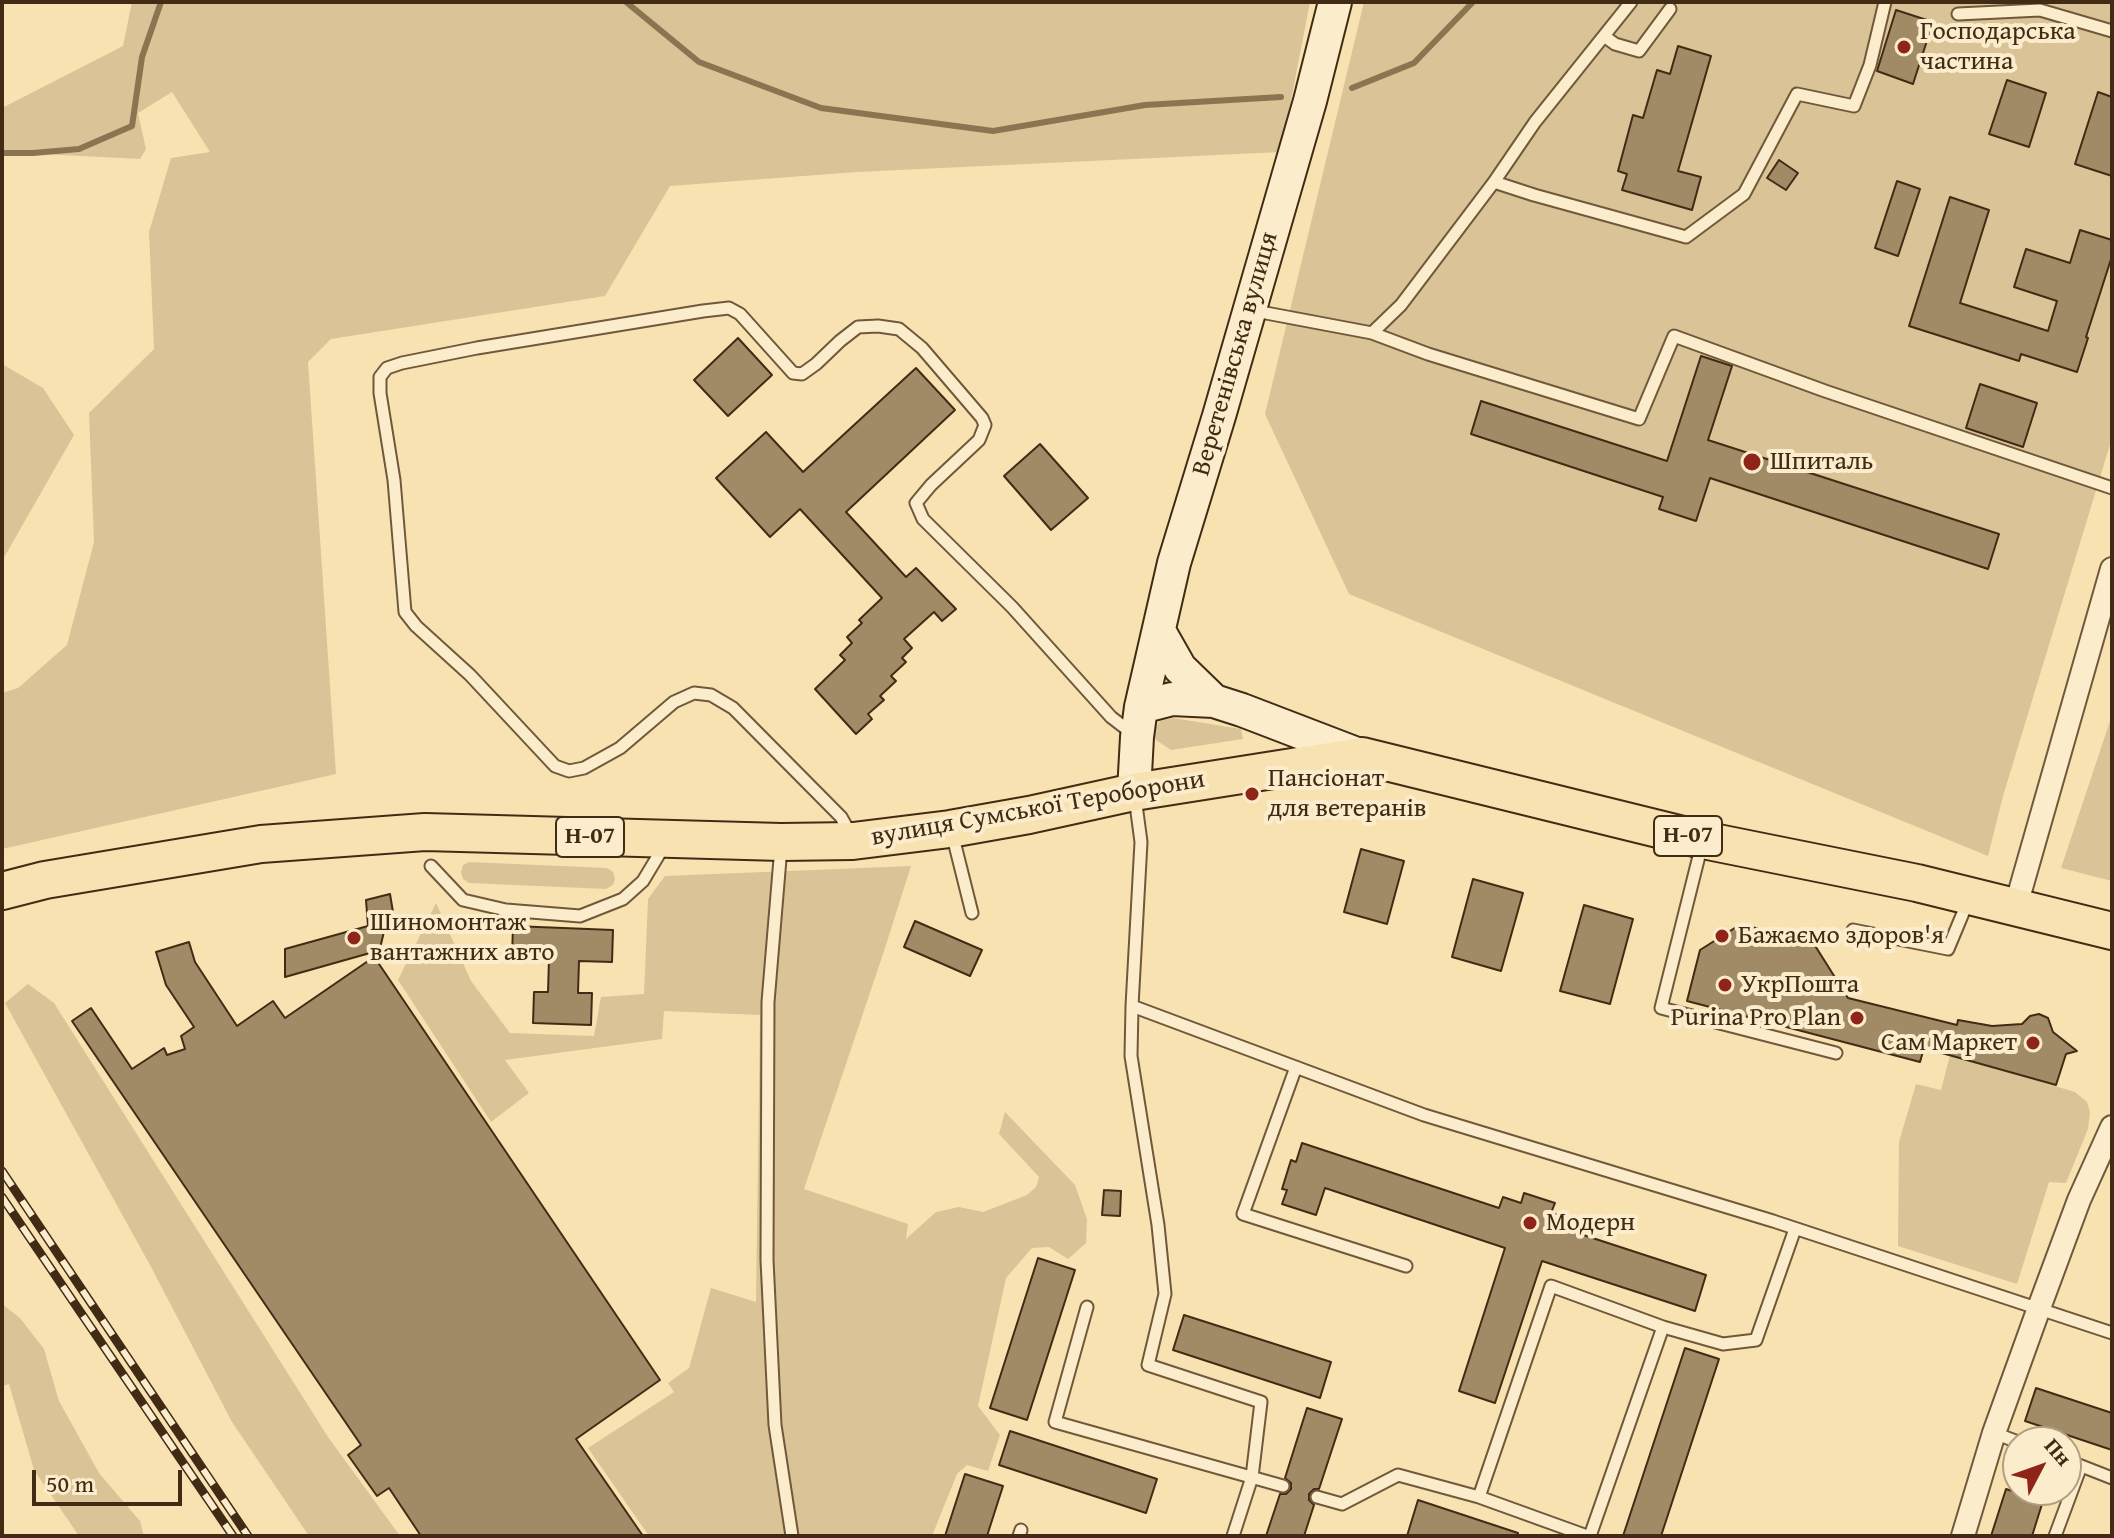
<!DOCTYPE html>
<html>
<head>
<meta charset="utf-8">
<style>
  body { margin:0 }
  #map { position:relative; width:2114px; height:1538px; overflow:hidden; background:#f9e2b1; font-family:"Gentium Book Plus",serif }
  canvas { display:block }
  .frame { position:absolute; inset:0; border:4px solid #422b14; pointer-events:none }
  .north { position:absolute; left:2002px; top:1426px; width:80px; height:80px; box-sizing:border-box; background:#fbeccc; border:2px solid #b19f82; border-radius:50%; rotate:49deg; font-size:22px; font-weight:700; line-height:32px; text-align:center; color:#422b14 }
  .north::after { content:''; display:block; margin:auto; width:28px; height:36px; background:#8f2418; clip-path:polygon(50% 0,100% 100%,50% 72%,0 100%) }
  .scale { position:absolute; left:32px; top:1470px; width:150px; height:36px; box-sizing:border-box; border:4px solid #422b14; border-top:0; padding-left:10px; font-size:24px; line-height:28px; white-space:nowrap; color:#422b14; -webkit-text-stroke:6px #fbeccc; paint-order:stroke }
</style>
</head>
<body>
<div id="map">
<canvas width="2114" height="1538"></canvas>
<div class="frame"></div>
<div class="north">Пн</div>
<div class="scale">50 m</div>
</div>
<script>
const context = document.querySelector('canvas').getContext('2d');
context.lineJoin = 'round';
function fillPath(path, color) { context.fillStyle = color; context.fill(path, 'evenodd'); }
const toPath = rows => new Path2D(rows.map(r => 'M' + r).join(''));
function trace(path, color, width, dash) { context.strokeStyle = color; context.lineWidth = width; context.lineCap = dash ? 'butt' : 'round'; context.setLineDash(dash || []); context.stroke(path); }
function label(font, color, halo, rows, align = 'center') {
  context.font = font + ' "Gentium Book Plus",serif'; context.lineWidth = 8; context.setLineDash([]); context.textBaseline = 'middle'; context.strokeStyle = halo; context.fillStyle = color; for (const [text, x, y, turn = 0] of rows) {
    context.save(); context.translate(x, y); context.rotate((+turn || 0) * Math.PI / 180); context.textAlign = isNaN(turn) ? turn : align; if (halo) context.strokeText(text, 0, 0); context.fillText(text, 0, 0); context.restore();
  }
}
fillPath(toPath([
  [132,2,1310,2,1281,152,857,172,670,186,605,296,331,339,308,362,336,774,2,849,2,693,18,688,67,645,94,542,89,413,154,349,149,232,171,158,210,152,172,92,138,113,146,149,140,159,2,152,2,108,123,46],
  [1364,2,2112,2,2112,438,2003,796,1988,856,1349,594,1265,414],
  [2,364,43,388,74,435,2,561],
  [2112,715,2112,881,2061,868],
  [1173,718,1241,729,1243,739,1171,750,1156,740,1153,731,1160,721],
  [469,862,607,868,613,872,615,879,613,885,606,889,469,883,463,879,461,872,463,865],
  [911,866,885,948,804,1189,908,1224,906,1239,936,1212,959,1207,983,1212,1027,1195,1036,1187,1039,1177,999,1134,1005,1112,1075,1185,1087,1219,1086,1243,1068,1259,1049,1247,1032,1248,1006,1278,978,1406,1000,1435,988,1471,967,1465,957,1474,932,1536,649,1536,588,1448,674,1392,668,1383,689,1368,711,1288,756,1302,760,1015,664,1011,662,1039,505,1060,529,1093,491,1122,398,980,436,903,471,981,510,1033,594,1036,601,997,644,994,648,899,665,876],
  [28,984,54,1003,328,1437,400,1536,309,1536,232,1422,150,1265,5,1003],
  [1950,1055,2075,1092,2087,1102,2090,1112,2088,1129,2066,1183,2049,1182,2017,1284,1898,1246,1899,1142,1916,1084,1941,1090],
  [2,1304,20,1318,44,1349,59,1401,99,1473,140,1521,144,1536,79,1536,34,1470,9,1384,2,1386]
]), '#dac396');
trace(toPath([
  [626,2,699,62,821,108,993,131,1145,105,1281,97],
  [1352,88,1414,63,1473,2],
  [2,153,33,153,79,149,132,126,142,57,161,2]
]), '#8b7452', 6);
const building = toPath([
  [1896,10,1933,22,1913,84,1877,71,1896,10],
  [1678,46,1711,56,1678,171,1701,177,1692,210,1622,190,1627,174,1618,171,1633,115,1643,118,1657,70,1670,74,1678,46],
  [2007,80,2046,93,2029,147,1989,134,2007,80],
  [2098,92,2112,97,2112,176,2075,164,2098,92],
  [1779,160,1798,173,1786,190,1767,178,1779,160],
  [1897,181,1920,189,1898,256,1875,248,1897,181],
  [1950,197,1989,210,1960,303,2048,331,2057,301,2014,287,2026,249,2070,263,2080,230,2112,240,2112,256,2086,337,2088,338,2077,372,2021,354,2019,361,1909,326,1950,197],
  [738,338,772,375,728,416,694,380,738,338],
  [1701,356,1732,366,1708,440,1999,534,1988,569,1710,478,1696,521,1659,509,1663,497,1471,434,1481,401,1667,461,1701,356],
  [916,368,955,410,846,512,906,577,916,568,956,609,942,621,934,612,904,639,912,648,902,658,906,662,891,676,896,681,880,696,884,700,868,714,872,719,856,734,815,689,845,660,840,655,852,643,847,637,862,623,859,620,882,598,800,509,770,537,716,478,766,432,803,472,916,368],
  [1980,384,2037,403,2023,447,1966,428,1980,384],
  [1040,444,1088,498,1051,530,1004,476,1040,444],
  [1361,849,1404,861,1387,924,1344,912,1361,849],
  [1473,879,1523,893,1501,971,1452,957,1473,879],
  [390,894,394,918,386,923,377,961,660,1380,576,1439,643,1536,421,1536,389,1488,377,1496,348,1455,361,1445,72,1021,91,1008,132,1069,164,1048,167,1055,185,1049,181,1036,194,1027,166,985,156,952,189,942,195,962,237,1026,273,1001,285,1018,371,959,370,953,285,977,285,949,368,926,366,900,390,894],
  [1584,905,1633,919,1610,1004,1560,991,1584,905],
  [915,921,982,950,970,976,904,947,915,921],
  [1741,924,1814,944,1848,998,1957,1025,1958,1020,1992,1026,2022,1024,2030,1016,2039,1014,2048,1018,2053,1032,2077,1051,2066,1054,2056,1085,1924,1048,1920,1062,1687,1001,1700,950,1741,924],
  [513,926,613,930,612,962,579,961,578,993,592,993,591,1025,533,1023,534,992,548,992,549,959,512,957,513,926],
  [1302,1143,1499,1208,1503,1197,1521,1203,1524,1193,1555,1203,1551,1213,1568,1218,1565,1229,1706,1275,1695,1311,1542,1261,1495,1403,1459,1391,1505,1248,1325,1188,1316,1215,1282,1204,1287,1190,1282,1189,1291,1160,1296,1162,1302,1143],
  [1104,1190,1121,1191,1120,1216,1102,1215,1104,1190],
  [1038,1258,1075,1270,1027,1420,990,1408,1038,1258],
  [1184,1315,1331,1362,1320,1398,1173,1350,1184,1315],
  [1685,1348,1719,1359,1661,1536,1623,1536,1685,1348],
  [2036,1388,2112,1413,2112,1450,2025,1421,2036,1388],
  [1307,1408,1342,1419,1319,1489,1314,1489,1309,1494,1309,1500,1314,1505,1304,1536,1266,1536,1280,1494,1286,1494,1291,1489,1291,1483,1285,1478,1307,1408],
  [1010,1431,1157,1479,1146,1513,999,1465,1010,1431],
  [965,1474,1003,1486,987,1536,945,1536,965,1474],
  [2006,1489,2043,1501,2032,1536,1991,1536,2006,1489],
  [1418,1500,1518,1533,1518,1536,1407,1536,1418,1500]
]);
fillPath(building, '#a18a66');
trace(building, '#422b14', 2);
const lane = toPath([
  [1958,14,2040,10,2112,31],
  [1604,36,1615,44,1639,51,1670,9],
  [1494,182,1534,195,1686,237,1744,194,1797,94,1854,106,1870,65,1885,2],
  [1250,310,1372,333,1401,305,1494,182,1535,122,1631,2],
  [1372,333,1428,354,1639,419,1674,336,1825,391,2112,488],
  [1135,797,1141,842,1132,1006,1131,1056,1158,1225,1165,1294,1148,1365,1261,1402,1252,1477,1233,1536],
  [850,833,841,817,733,708,711,695,694,693,674,702,620,748,584,768,569,771,555,766,470,675,416,626,405,612,394,480,380,393,380,377,387,368,402,363,477,348,703,311,729,308,740,314,793,373,802,374,816,364,840,341,858,327,878,326,899,329,922,348,982,418,985,425,979,440,931,485,916,503,923,519,1012,607,1111,717,1133,734],
  [952,833,972,913],
  [1702,844,1661,1008,1836,1053],
  [781,847,768,1002,767,1260,775,1425,792,1536],
  [431,866,463,900,506,910,580,916,623,899,643,881,664,846],
  [1853,930,1948,949,1968,901],
  [1132,1006,1424,1115,1773,1221,2112,1333],
  [1296,1067,1243,1214,1406,1266],
  [1087,1307,1055,1422,1283,1486],
  [1994,1433,2018,1442],
  [2066,1460,2112,1478],
  [1317,1497,1342,1504,1398,1475,1479,1497,1587,1536],
  [1479,1497,1551,1286,1663,1327],
  [1019,1536,1021,1530],
  [1590,1536,1663,1327,1723,1344,1756,1340,1795,1229],
  [2055,1536,2081,1466]
]);
const street = toPath([
  [2015,909,2112,569],
  [1963,1536,1994,1433,2039,1308,2079,1200,2112,1127]
]);
const secondary = toPath([
  [1159,631,1180,668,1214,701],
  [1141,707,1172,699,1214,701,1242,710,1362,756],
  [1134,792,1137,737,1141,707,1174,563,1219,416,1310,101,1335,2]
]);
const primary = toPath([
  [2,891,45,880,261,844,425,832,781,842,853,841,950,829,1029,815,1134,792,1362,756,1703,840,1917,883,2112,931]
]);
trace(lane, '#70593b', 15);
trace(street, '#70593b', 26);
trace(secondary, '#422b14', 36);
trace(primary, '#422b14', 40);
trace(lane, '#fbeccc', 11);
trace(street, '#fbeccc', 22);
trace(secondary, '#fbeccc', 32);
trace(primary, '#f9e2b1', 36);
const rail = toPath([
  [2,1171,248,1536],
  [2,1197,233,1536]
]);
trace(rail, '#422b14', 9);
trace(rail, '#fbeccc', 6, [18]);
for (const [x, y, r, color] of [
  [1904,47,8,"#8f2418"],
  [1752,462,10,"#8f2418"],
  [1252,794,8,"#8f2418"],
  [1722,936,8,"#8f2418"],
  [354,938,8,"#8f2418"],
  [1725,985,8,"#8f2418"],
  [1857,1018,8,"#8f2418"],
  [2033,1043,8,"#8f2418"],
  [1530,1223,8,"#8f2418"]
]) { const dot = new Path2D(); dot.arc(x, y, r, 0, 2 * Math.PI); context.fillStyle = color; context.fill(dot); trace(dot, '#fbeccc', 3); }
for (const [x, y, w] of [
  [1688,836,68],
  [590,837,68]
]) { const box = new Path2D(); box.roundRect(x - w / 2, y - 20, w, 40, 6); context.fillStyle = '#fbeccc'; context.fill(box); trace(box, '#422b14', 2); }
label('bold 24px', '#422b14', null, [
  ["Н-07",1688,836],
  ["Н-07",590,837]
]);
label('26px', '#422b14', '#fbeccc', [
  ["Господарська",1920,32],
  ["частина",1920,62],
  ["Шпиталь",1770,462],
  ["Пансіонат",1268,779],
  ["для ветеранів",1268,809],
  ["Шиномонтаж",370,923],
  ["вантажних авто",370,953],
  ["Бажаємо здоров'я",1738,936],
  ["УкрПошта",1741,985],
  ["Purina Pro Plan",1841,1018,"right"],
  ["Сам Маркет",2017,1043,"right"],
  ["Модерн",1546,1223]
], 'left');
label('26px', '#422b14', '#fbeccc', [
  ["Веретенівська вулиця",1236,354,-74],
  ["вулиця Сумської Тероборони",1038,809,-10]
]);
</script>
</body>
</html>
